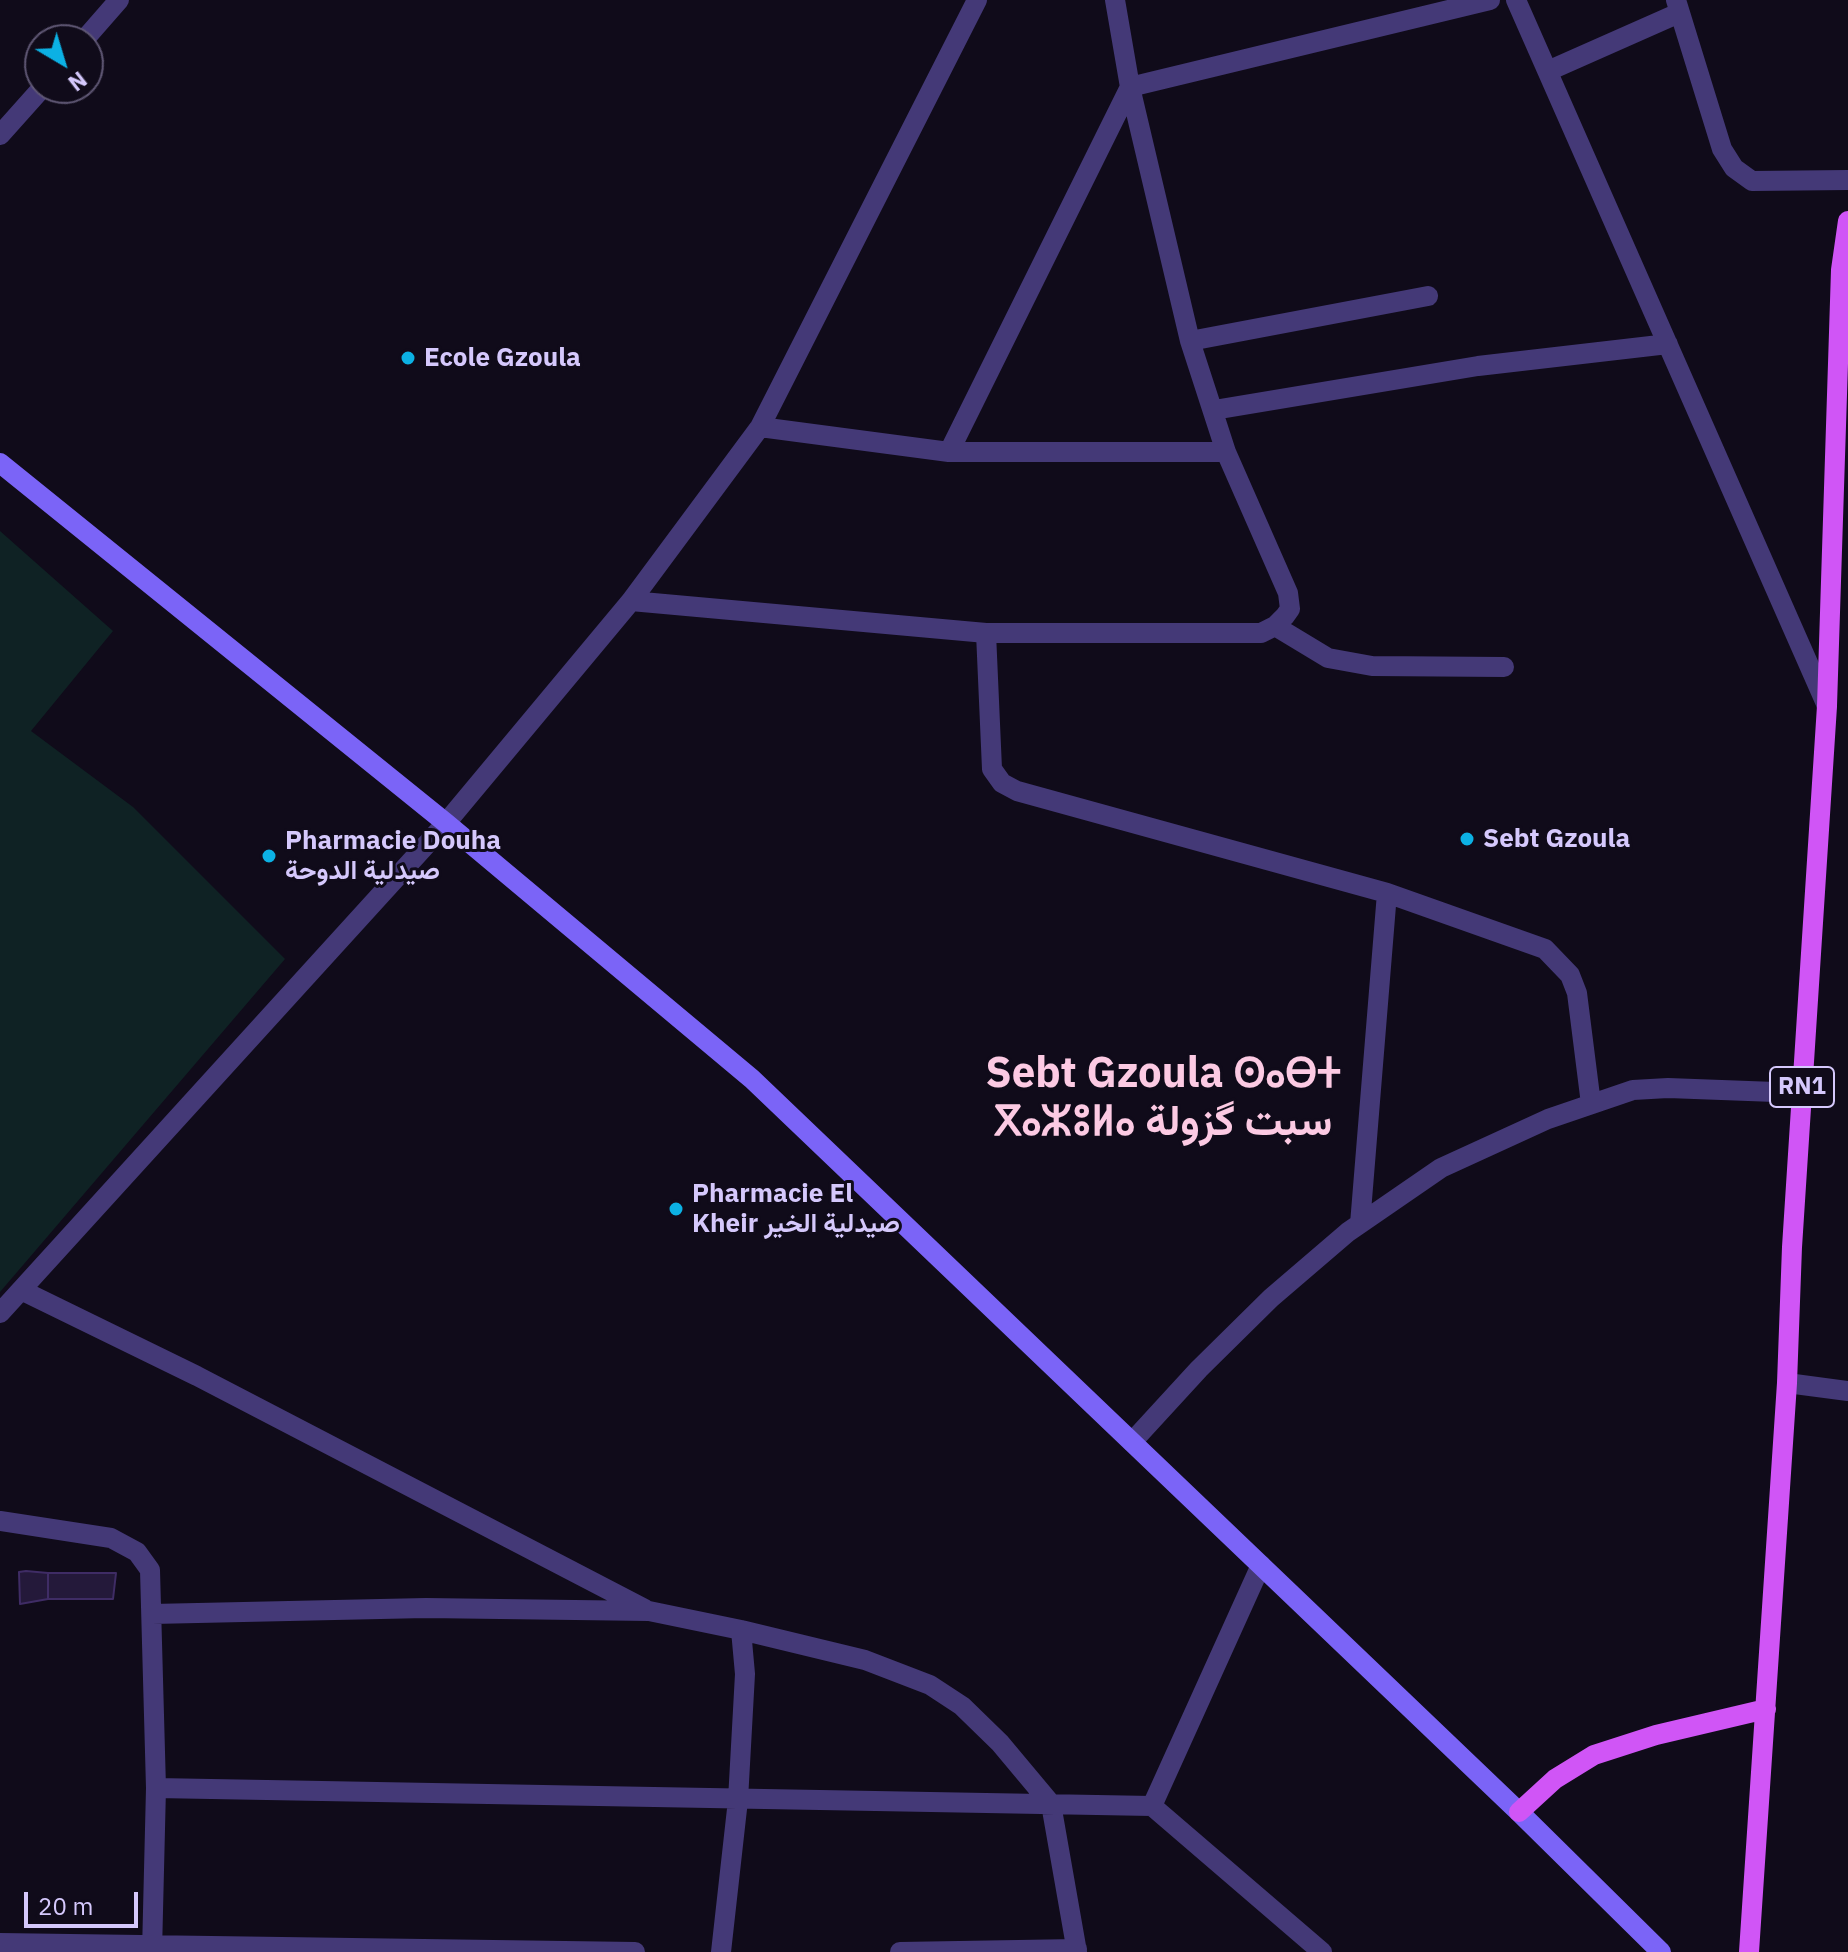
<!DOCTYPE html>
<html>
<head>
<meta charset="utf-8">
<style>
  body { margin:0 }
  #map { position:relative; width:1848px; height:1952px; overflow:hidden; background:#100b1a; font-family:"IBM Plex Sans",sans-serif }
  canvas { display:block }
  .north { position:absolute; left:24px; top:24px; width:80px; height:80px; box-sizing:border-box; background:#100b1a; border:2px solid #5f5774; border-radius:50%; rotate:142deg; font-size:22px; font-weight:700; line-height:32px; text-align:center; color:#d5c8fc }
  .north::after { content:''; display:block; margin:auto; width:28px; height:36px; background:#0cb1e4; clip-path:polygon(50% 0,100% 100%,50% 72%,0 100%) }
  .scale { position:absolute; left:24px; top:1892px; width:114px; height:36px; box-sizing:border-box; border:4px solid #d5c8fc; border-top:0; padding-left:10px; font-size:24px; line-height:28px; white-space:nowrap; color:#d5c8fc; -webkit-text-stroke:6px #100b1a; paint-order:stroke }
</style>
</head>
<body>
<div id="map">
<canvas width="1848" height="1952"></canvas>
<div class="north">N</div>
<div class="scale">20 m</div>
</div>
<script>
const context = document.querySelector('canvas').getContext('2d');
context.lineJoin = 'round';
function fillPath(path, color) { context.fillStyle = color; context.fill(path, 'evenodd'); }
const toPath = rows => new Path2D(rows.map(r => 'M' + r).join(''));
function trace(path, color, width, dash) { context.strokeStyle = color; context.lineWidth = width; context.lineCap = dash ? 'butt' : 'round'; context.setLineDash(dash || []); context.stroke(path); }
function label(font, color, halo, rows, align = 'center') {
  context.font = font + ' "IBM Plex Sans",Vazirmatn,"Noto Sans Tifinagh",sans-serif'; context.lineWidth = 6; context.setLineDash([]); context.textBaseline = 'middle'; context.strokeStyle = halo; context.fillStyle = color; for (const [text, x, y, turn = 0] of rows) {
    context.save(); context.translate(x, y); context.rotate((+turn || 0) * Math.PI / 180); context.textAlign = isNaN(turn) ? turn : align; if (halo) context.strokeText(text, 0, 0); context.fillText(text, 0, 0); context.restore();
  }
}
fillPath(toPath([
  [0,531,113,631,31,731,133,807,285,959,0,1292]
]), '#0f2224');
const building = toPath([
  [26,1571,48,1573,48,1599,20,1604,19,1572,26,1571],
  [48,1573,116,1573,113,1599,48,1599,48,1573]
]);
fillPath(building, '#24193a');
trace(building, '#3f2c65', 2);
trace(toPath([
  [1516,0,1827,706],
  [1676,0,1722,149,1734,168,1752,181,1848,180],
  [84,40,119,0],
  [1548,71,1679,13],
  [0,135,42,88],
  [1190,341,1428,296],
  [1214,410,1478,366,1668,344],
  [760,427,949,452,1226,452],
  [949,452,1130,87,1490,0],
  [631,601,986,633,1261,633,1275,626,1285,616,1290,609,1288,593,1226,452,1190,341,1130,87,1115,0],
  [1275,626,1328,658,1372,666,1504,667],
  [986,633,992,769,1002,783,1017,791,1387,893,1545,949,1570,975,1577,993,1591,1104],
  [1360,1224,1387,893],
  [21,1290,197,1376,645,1609],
  [0,1313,446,823,631,601,760,427,977,0],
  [1132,1442,1199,1369,1271,1298,1348,1232,1441,1168,1548,1119,1633,1090,1668,1088,1802,1093],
  [0,1521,111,1538,137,1552,150,1570,156,1788,152,1952],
  [1261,1565,1152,1806,1322,1952],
  [152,1614,426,1608,649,1611,741,1630,865,1660,930,1685,962,1706,1000,1743,1051,1804,1077,1952],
  [156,1788,1152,1806],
  [0,1943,635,1952],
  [721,1952,738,1800,745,1674,741,1630],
  [900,1952,1077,1949]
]), '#443977', 20);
trace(toPath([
  [1787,1383,1848,1391]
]), '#443977', 20);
trace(toPath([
  [0,463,446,823,752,1079,1519,1812,1661,1952]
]), '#7b64f7', 20);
trace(toPath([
  [1519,1812,1555,1779,1594,1755,1656,1735,1766,1709],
  [1749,1952,1787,1383,1792,1247,1827,706,1841,270,1848,221]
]), '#d055f6', 20);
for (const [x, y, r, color] of [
  [408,358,8,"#0cb1e4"],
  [1467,839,8,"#0cb1e4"],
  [269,856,8,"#0cb1e4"],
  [676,1209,8,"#0cb1e4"]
]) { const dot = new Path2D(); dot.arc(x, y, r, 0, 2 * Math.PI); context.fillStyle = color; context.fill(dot); trace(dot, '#100b1a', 3); }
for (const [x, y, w] of [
  [1802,1087,64]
]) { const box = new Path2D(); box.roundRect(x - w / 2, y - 20, w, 40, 6); context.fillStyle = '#100b1a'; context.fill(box); trace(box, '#d5c8fc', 2); }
label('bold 24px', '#d5c8fc', null, [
  ["RN1",1802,1087]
]);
label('bold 26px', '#d5c8fc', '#100b1a', [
  ["Ecole Gzoula",424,358],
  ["Sebt Gzoula",1483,839],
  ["Pharmacie Douha",285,841],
  ["صيدلية الدوحة",285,871],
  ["Pharmacie El",692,1194],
  ["Kheir صيدلية الخير",692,1224]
], 'left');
label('bold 42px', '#fccae3', '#100b1a', [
  ["Sebt Gzoula ⵙⴰⴱⵜ",1163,1075],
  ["ⴳⴰⵣⵓⵍⴰ سبت گزولة",1163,1123]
]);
</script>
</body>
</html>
